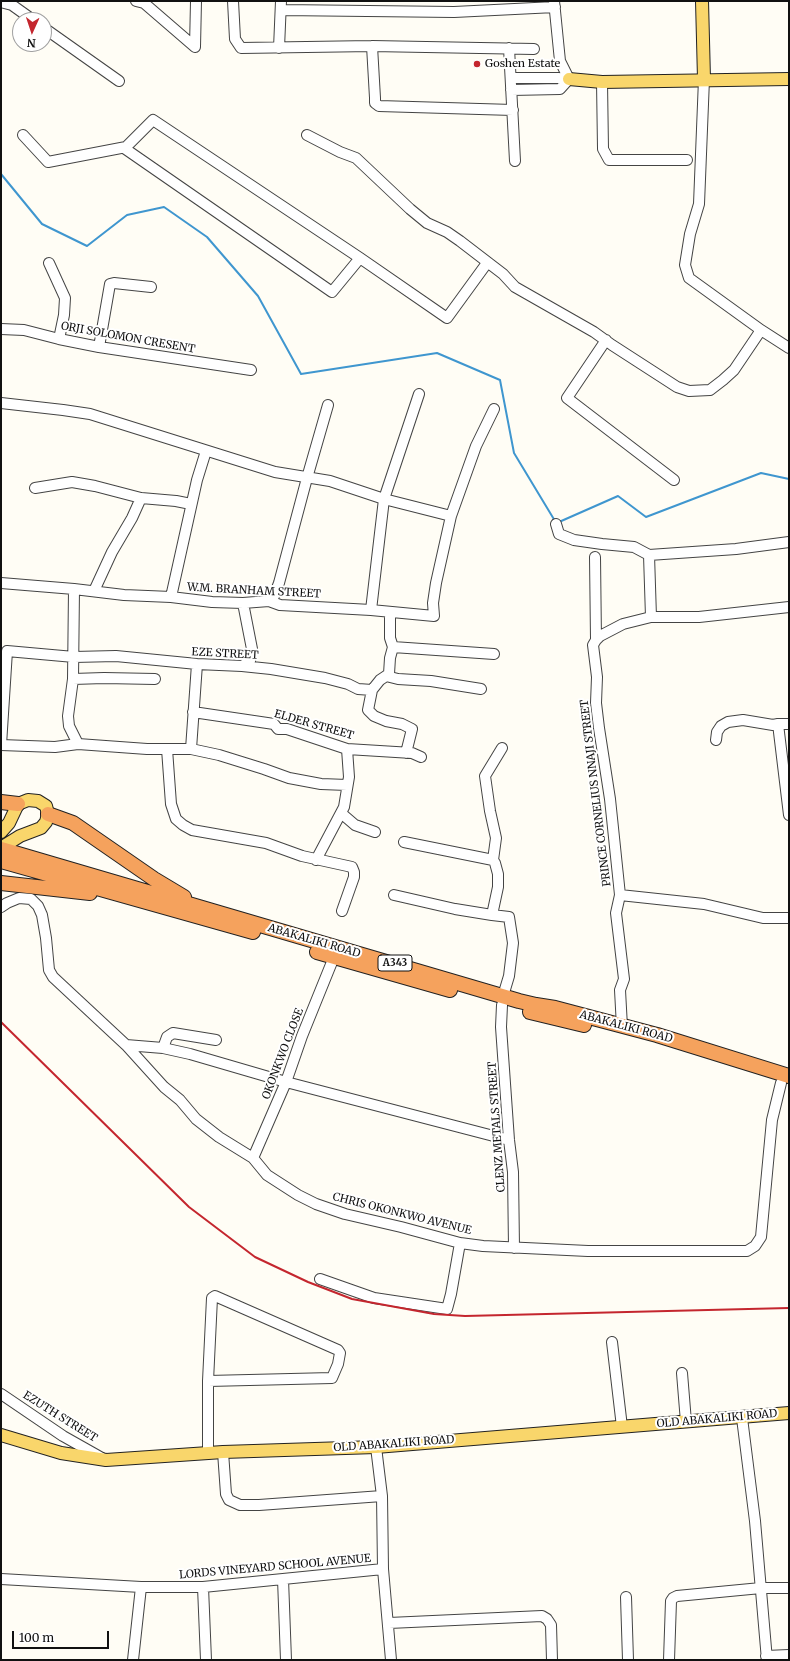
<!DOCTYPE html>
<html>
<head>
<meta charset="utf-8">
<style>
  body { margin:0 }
  #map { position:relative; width:790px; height:1661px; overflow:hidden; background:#fffdf5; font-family:Merriweather,serif }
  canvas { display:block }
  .frame { position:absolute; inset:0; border:2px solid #111; pointer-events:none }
  .north { position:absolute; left:12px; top:12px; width:40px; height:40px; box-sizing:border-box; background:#fff; border:1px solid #a0a0a0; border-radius:50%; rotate:183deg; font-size:11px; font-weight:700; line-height:16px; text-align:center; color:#111 }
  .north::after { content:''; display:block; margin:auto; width:14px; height:18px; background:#c4262e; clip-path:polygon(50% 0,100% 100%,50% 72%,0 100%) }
  .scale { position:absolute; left:12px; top:1631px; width:97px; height:18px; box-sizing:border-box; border:2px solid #111; border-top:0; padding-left:5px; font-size:12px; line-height:14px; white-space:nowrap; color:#111; -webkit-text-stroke:3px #fff; paint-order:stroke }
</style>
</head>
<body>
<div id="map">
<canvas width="790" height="1661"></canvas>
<div class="frame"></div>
<div class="north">N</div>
<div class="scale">100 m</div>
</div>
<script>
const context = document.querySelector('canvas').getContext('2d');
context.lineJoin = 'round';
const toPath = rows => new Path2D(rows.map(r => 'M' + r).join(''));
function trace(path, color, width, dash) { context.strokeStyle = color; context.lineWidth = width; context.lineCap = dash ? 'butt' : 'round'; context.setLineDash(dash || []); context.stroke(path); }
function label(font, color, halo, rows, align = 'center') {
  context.font = font + ' Merriweather,serif'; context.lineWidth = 4; context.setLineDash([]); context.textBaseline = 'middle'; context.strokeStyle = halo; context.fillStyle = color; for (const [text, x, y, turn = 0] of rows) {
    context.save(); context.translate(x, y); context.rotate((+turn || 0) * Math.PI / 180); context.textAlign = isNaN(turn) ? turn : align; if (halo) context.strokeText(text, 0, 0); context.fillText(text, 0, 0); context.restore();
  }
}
trace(toPath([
  [1,174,42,224,87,246,127,215,164,207,207,237,258,296,301,374,437,353,500,380,514,453,555,521],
  [559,522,618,496,646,517,761,473,789,479]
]), '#3f96cf', 2);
const minor = toPath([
  [136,1,144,3,195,47,196,1],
  [233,1,235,39,241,48,372,46,534,49],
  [554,1,560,61,569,79],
  [1,2,12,5,33,20],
  [281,10,454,12,555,7],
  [44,28,119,81],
  [372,46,375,98,375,103,379,106,513,110],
  [279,48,281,1],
  [509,48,515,161],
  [511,78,558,78,569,79],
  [704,79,699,204,690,234,685,265,689,278,761,330,789,348],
  [602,82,603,149,609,160,687,160],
  [511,90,560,89,569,79],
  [23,135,48,162,126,147,153,120,360,258,447,318,487,263],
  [307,135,340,152,356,158,410,209,427,223,447,232,460,241,503,274,515,287,594,332,612,345,677,387,689,391,710,390,723,380,734,370,761,330],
  [124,148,332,292,360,258],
  [49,263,65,298,64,315,59,339],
  [1,329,24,330,59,339,99,347,251,370],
  [606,340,567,398,674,480],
  [99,347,110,284,114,283,151,287],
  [1,403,63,410,90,414,275,472,330,481,384,499,451,516],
  [35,488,72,482,95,486,141,498,132,518,112,552,94,591],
  [141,498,176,501,191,504],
  [556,524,559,534,574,540,602,544,634,547,649,555,736,549,789,542],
  [649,555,651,617],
  [595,557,596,640],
  [1,583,74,589,124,595,171,597,212,602,243,603,269,601,280,605,371,610,434,616,433,603,436,583,451,516,476,446,494,409],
  [74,589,73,679,68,716,69,726,78,744],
  [171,597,197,480,206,451],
  [269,601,274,596,279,583,307,478,328,405],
  [371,610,384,499,419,394],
  [390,612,390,638,393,647,390,658,389,674,380,680,372,690,368,710,374,716,386,721,402,724,412,729,406,753],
  [393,647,494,654],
  [242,666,250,661,252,649,243,603],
  [386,676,398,679,431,681,481,689],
  [73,679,104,678,155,679],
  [193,712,274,724,278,729,287,729,347,749,412,753,421,757],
  [778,724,789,724],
  [716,740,717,732,721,726,728,722,743,720,773,725,778,724,789,815],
  [1,745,7,651,74,657,116,656,197,664,242,666,271,669,325,678,348,684,358,689,372,690],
  [1,745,55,747,78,744,147,749,191,749,219,755,264,769,289,778,321,784,347,785],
  [167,749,171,804,176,819,183,825,192,830,266,843,302,856,352,867,354,872,354,877,342,911],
  [191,749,197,664],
  [341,813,355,825,375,832],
  [404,842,493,860,495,863,498,874,498,887,492,915,509,917,513,943,509,976,503,996],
  [316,860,344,807,349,777,347,749],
  [493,860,496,838,490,811,485,776,502,748],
  [394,895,455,909,492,915],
  [620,895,704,904,763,918,789,918],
  [1,907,7,903,19,898,31,899,38,906,42,915,46,938,49,970,53,977,126,1045,164,1087,180,1100,196,1119,219,1137,253,1158,267,1175,298,1195,316,1204,345,1214,401,1227,460,1243,483,1246,588,1251,747,1251,755,1246,761,1237,772,1120,781,1083],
  [502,1005,501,1027,509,1140,513,1172,514,1248],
  [622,1027,620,990,624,979,616,913,620,895,610,799,599,728,596,703,597,677,593,645,596,640,600,636,623,624,651,617,699,617,789,607],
  [126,1045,163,1048,190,1054,286,1082,509,1140],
  [163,1048,167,1037,173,1033,216,1040],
  [253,1158,286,1082,302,1036,334,957],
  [320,1279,374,1298,447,1309,451,1294,460,1243],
  [612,1342,622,1427],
  [682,1373,686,1422],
  [1,1394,63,1436,102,1458],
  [742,1418,755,1521,767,1660],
  [376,1447,382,1496,383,1569,391,1660],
  [223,1452,226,1494,229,1500,240,1505,259,1505,382,1496],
  [208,1453,208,1381,212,1298,215,1296,338,1350,340,1353,338,1364,332,1378,208,1381],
  [1,1579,141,1587,203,1587,383,1569],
  [283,1579,286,1660],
  [203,1587,206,1660],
  [626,1597,628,1660],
  [389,1623,542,1616,547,1619,551,1625,552,1660],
  [766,1656,789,1655],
  [133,1660,141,1587],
  [669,1660,671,1601,673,1598,677,1596,761,1588,789,1588]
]);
const major = toPath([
  [702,1,704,79],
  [569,79,602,82,789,79],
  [1,832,9,823,18,804,28,800,38,801,46,806,48,814,46,822,41,828,20,836,1,848],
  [1,1435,61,1453,106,1460,223,1452,376,1447,789,1413]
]);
const highway = toPath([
  [1,802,18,804],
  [48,814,73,823,154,879,184,897],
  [1,849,519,1001,536,1005,555,1008,657,1035,789,1076],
  [1,861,253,932],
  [1,883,90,893],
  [317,952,450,990],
  [530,1012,584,1025]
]);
trace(minor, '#444', 12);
trace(major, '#222', 14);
trace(highway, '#222', 16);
trace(minor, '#fff', 10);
trace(major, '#f9d66b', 12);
trace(highway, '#f5a25d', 14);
trace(toPath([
  [1,1022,189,1207,255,1257,308,1282,352,1299,434,1314,465,1316,789,1308]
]), '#c4262e', 2);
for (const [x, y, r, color] of [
  [477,64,4,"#c4262e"]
]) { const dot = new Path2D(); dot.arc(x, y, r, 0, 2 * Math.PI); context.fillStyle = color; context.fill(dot); trace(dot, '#fff', 1.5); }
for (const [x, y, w] of [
  [395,963,34]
]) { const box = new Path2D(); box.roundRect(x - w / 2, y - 8, w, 16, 3); context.fillStyle = '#fff'; context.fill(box); trace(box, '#111', 1); }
label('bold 10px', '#111', null, [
  ["A343",395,963]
]);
label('11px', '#111', '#fff', [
  ["Goshen Estate",485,64]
], 'left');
label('11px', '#111', '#fff', [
  ["ORJI SOLOMON CRESENT",128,338,10],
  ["W.M. BRANHAM STREET",254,591,3],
  ["EZE STREET",225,654,3],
  ["ELDER STREET",314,725,16],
  ["PRINCE CORNELIUS NNAJI STREET",596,793,-97],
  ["ABAKALIKI ROAD",314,941,16],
  ["ABAKALIKI ROAD",626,1027,15],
  ["OKONKWO CLOSE",283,1054,-69],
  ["CLENZ METALS STREET",497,1127,-94],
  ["CHRIS OKONKWO AVENUE",402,1214,14],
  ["EZUTH STREET",60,1417,32],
  ["OLD ABAKALIKI ROAD",717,1419,-5],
  ["OLD ABAKALIKI ROAD",394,1444,-4],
  ["LORDS VINEYARD SCHOOL AVENUE",275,1567,-5]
]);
</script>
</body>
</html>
